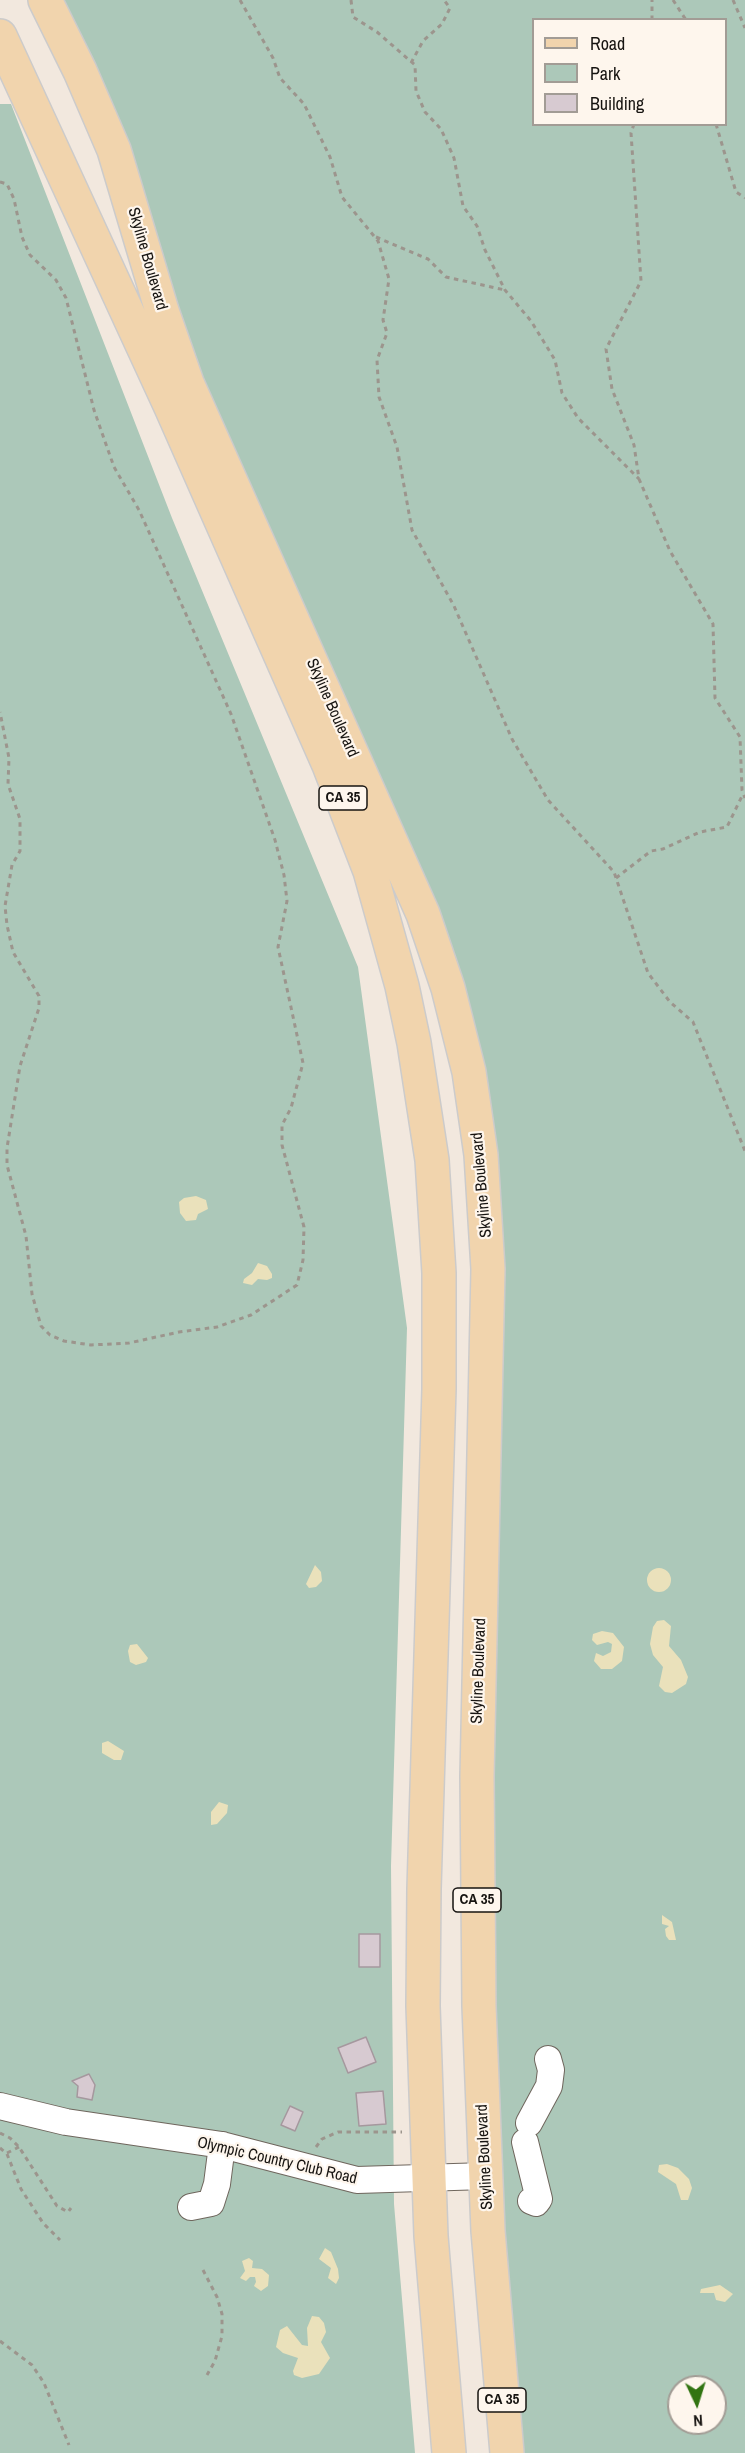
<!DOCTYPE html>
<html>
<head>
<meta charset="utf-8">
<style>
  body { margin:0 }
  #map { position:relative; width:745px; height:2453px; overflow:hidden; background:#f2e8de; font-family:"Archivo Narrow",sans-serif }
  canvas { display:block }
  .legend { position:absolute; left:532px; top:18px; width:195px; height:108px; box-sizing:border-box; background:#fef6ed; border:2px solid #a29c95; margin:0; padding:8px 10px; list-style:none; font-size:18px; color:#171411 }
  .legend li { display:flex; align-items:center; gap:12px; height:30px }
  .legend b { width:30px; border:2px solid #a29c95 }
  .north { position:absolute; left:667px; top:2375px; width:60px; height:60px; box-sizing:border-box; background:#fef6ed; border:2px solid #a29c95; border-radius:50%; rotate:176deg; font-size:16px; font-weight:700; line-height:24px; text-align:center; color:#171411 }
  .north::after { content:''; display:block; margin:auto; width:21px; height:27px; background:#327411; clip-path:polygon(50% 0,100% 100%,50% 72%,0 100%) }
</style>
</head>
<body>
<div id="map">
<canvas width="745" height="2453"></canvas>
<ul class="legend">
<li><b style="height:8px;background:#f1d4ad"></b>Road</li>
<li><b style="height:16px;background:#acc8b9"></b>Park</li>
<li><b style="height:16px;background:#d7cad1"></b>Building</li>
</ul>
<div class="north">N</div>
</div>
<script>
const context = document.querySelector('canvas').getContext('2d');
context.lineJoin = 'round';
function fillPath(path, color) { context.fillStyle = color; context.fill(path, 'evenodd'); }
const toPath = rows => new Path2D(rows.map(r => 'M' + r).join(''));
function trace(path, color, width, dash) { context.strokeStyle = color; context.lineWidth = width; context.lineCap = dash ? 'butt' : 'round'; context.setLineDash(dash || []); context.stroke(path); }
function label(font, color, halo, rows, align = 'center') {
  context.font = font + ' "Archivo Narrow",sans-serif'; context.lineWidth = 4.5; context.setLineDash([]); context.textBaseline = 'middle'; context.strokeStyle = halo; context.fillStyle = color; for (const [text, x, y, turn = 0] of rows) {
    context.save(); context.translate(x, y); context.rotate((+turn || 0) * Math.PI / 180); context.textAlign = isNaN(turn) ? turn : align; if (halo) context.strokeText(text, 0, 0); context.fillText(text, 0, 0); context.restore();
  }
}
fillPath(toPath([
  [59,0,745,0,745,2453,523,2453,507,2282,493,2064,489,1829,497,1487,460,1032,203,421],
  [534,20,726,20,726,124,534,124],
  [679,2387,715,2387,715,2423,679,2423],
  [0,104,11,104,172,518,358,967,407,1328,391,1866,394,2204,415,2453,0,2453]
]), '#acc8b9');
fillPath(toPath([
  [196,1196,206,1200,208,1209,198,1214,196,1220,186,1221,180,1213,179,1202,184,1198],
  [258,1263,267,1266,272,1274,272,1278,267,1280,258,1279,252,1285,243,1283,244,1279,252,1273],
  [315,1565,321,1572,322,1581,316,1587,309,1588,306,1584],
  '647 1580a12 12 0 1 1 24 0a12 12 0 1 1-24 0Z',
  [664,1620,671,1626,669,1646,681,1660,688,1677,686,1684,672,1693,665,1692,659,1686,663,1667,653,1655,650,1644,653,1627,657,1621],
  [602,1631,613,1633,624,1647,622,1661,612,1669,601,1669,594,1661,596,1653,603,1656,611,1652,612,1644,608,1642,597,1645,592,1640,593,1634],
  [137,1644,148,1658,146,1662,136,1665,130,1662,128,1651,130,1645],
  [108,1741,124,1751,121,1760,114,1760,102,1753,102,1743],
  [219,1802,228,1805,227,1813,217,1824,211,1825,211,1812],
  [662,1915,672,1922,676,1940,669,1940,666,1936,665,1929,669,1926,662,1924],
  [667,2164,678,2168,689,2179,692,2188,688,2200,681,2200,676,2184,658,2172,659,2165],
  [325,2248,331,2252,338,2269,339,2278,336,2284,328,2278,331,2268,319,2259],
  [249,2258,253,2261,252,2268,262,2269,269,2275,268,2286,261,2291,254,2286,256,2282,255,2277,250,2277,246,2281,240,2278,245,2271,242,2261],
  [720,2285,733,2294,725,2302,716,2300,714,2293,700,2293,701,2289],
  [312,2316,319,2317,324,2323,326,2332,321,2342,330,2358,319,2374,302,2378,294,2375,293,2371,298,2358,283,2353,276,2347,280,2330,287,2326,302,2345,308,2346,307,2328]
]), '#eae1bb');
const building = toPath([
  [359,1934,380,1934,380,1967,359,1967,359,1934],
  [366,2037,376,2062,348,2073,338,2048,366,2037],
  [89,2074,95,2085,92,2100,77,2097,78,2086,72,2081,89,2074],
  [383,2091,386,2124,359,2126,356,2093,383,2091],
  [290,2106,303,2112,295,2131,281,2125,290,2106]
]);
fillPath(building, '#d7cad1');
trace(building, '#a5989e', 1.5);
const minor = toPath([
  [0,2106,66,2122,222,2145,357,2180,486,2176],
  [529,2123,549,2086,551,2070,548,2059],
  [525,2142,539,2199,536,2203,531,2201],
  [191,2207,211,2203,217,2184,222,2145]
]);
const major = toPath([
  [45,0,80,71,114,150,162,311,187,383,423,914,448,988,469,1072,481,1155,488,1269,477,1776,479,2006,488,2231,507,2453],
  [0,36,171,407,329,765,370,871,402,986,414,1043,432,1160,439,1273,439,1389,424,1889,423,2006,431,2236,449,2453]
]);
trace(minor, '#6f665d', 28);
trace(major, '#cccbcb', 36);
trace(toPath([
  [240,0,273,58,280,78,304,104,330,157,342,197,378,241,389,279,383,320,387,333,377,360,379,397,397,447,412,530,454,606,512,739,548,800,614,872,648,973,670,1002,693,1022,745,1151],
  [351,0,353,17,377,32,415,65,416,91,425,112,441,129,454,158,463,206,477,226,485,250,505,290,531,321,555,360,562,393,578,418,639,479],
  [673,0,686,20],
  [733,0,745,28],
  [652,20,652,0],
  [411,63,423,41,442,24,450,8,444,0],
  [634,124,631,133,641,281,606,349,612,389,634,445,639,479,670,551,713,624,715,698,740,737,742,790,745,798],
  [716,124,736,192,745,198],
  [0,182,7,184,14,199,22,237,30,255,56,280,66,298,94,410,114,467,139,510,231,714,275,840,284,875,287,901,278,947,303,1063,291,1108,282,1125,282,1145,304,1227,303,1260,297,1285,251,1315,217,1327,179,1332,129,1343,91,1345,64,1341,50,1335,41,1326,32,1294,26,1236,7,1165,7,1148,20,1066,39,1008,39,996,13,952,7,925,5,906,12,865,20,851,20,819,8,784,9,758,0,712],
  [376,237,428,259,446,277,505,290],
  [616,878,651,851,663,849,700,832,727,827,743,794],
  [0,2133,10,2138,19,2147,57,2206,68,2212,71,2208],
  [316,2147,322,2139,338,2132,402,2132],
  [0,2148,7,2154,21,2189,43,2223,60,2240],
  [7,2153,19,2147],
  [203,2270,217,2297,222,2314,222,2336,215,2361,207,2375],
  [0,2341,32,2365,44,2383,69,2445]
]), '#9c958d', 3, [4.5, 4.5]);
trace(minor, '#fff', 26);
trace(major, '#f1d4ad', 33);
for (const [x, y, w] of [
  [343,798,48],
  [477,1900,48],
  [502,2400,48]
]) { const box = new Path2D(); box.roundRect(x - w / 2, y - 12, w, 24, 4.5); context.fillStyle = '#fef6ed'; context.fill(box); trace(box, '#171411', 1.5); }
label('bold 15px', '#171411', null, [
  ["CA 35",343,798],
  ["CA 35",477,1900],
  ["CA 35",502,2400]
]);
label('16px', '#171411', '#fef6ed', [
  ["Skyline Boulevard",147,259,74],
  ["Skyline Boulevard",332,708,66],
  ["Skyline Boulevard",482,1185,-95],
  ["Skyline Boulevard",479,1671,-88],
  ["Skyline Boulevard",485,2157,-93],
  ["Olympic Country Club Road",277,2161,13]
]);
</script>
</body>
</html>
